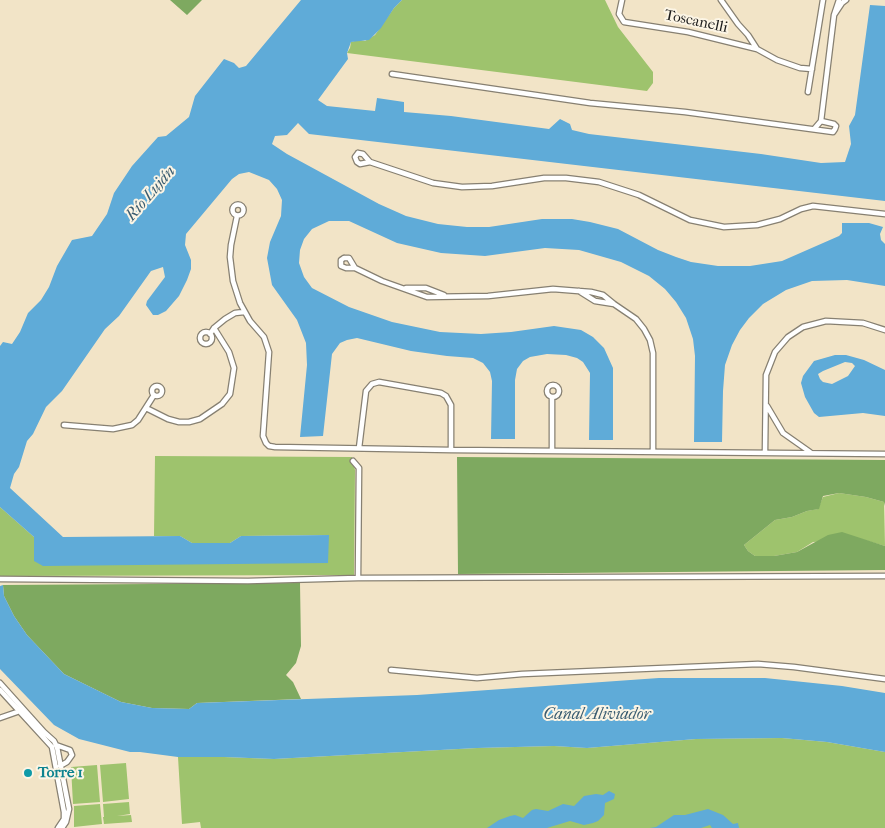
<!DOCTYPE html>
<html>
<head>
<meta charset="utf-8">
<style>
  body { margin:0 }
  canvas { display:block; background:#f2e4c7 }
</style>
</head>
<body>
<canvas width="885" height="828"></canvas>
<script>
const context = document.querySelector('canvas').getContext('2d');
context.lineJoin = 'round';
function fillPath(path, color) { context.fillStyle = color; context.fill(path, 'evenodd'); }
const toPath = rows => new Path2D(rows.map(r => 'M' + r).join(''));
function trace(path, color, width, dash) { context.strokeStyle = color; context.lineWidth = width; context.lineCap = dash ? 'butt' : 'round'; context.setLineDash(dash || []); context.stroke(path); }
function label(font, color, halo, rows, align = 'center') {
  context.font = font + ' "IM FELL French Canon",serif'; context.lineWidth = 4; context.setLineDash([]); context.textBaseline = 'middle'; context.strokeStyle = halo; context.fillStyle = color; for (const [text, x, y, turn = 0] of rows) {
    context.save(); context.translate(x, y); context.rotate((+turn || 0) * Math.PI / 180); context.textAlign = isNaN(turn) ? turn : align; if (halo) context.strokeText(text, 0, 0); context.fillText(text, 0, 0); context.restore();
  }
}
fillPath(toPath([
  [402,0,605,0,618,27,653,72,653,83,647,91,347,53,350,48,351,42,359,40,365,41,375,35,394,8],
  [155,456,352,457,355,470,354,575,0,576,0,507,34,537,34,561,328,563,328,535,241,536,230,543,192,543,180,536,154,536],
  [839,493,866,497,884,502,885,546,861,539,813,542,797,552,774,556,755,556,748,551,744,545,775,520,792,517,807,511,818,509,823,497],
  [782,738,827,742,885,752,885,828,201,828,200,822,182,824,178,757,224,757,274,759,477,748,554,746,587,748,696,739],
  [126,763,129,799,103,802,100,765],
  [97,765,100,802,73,804,71,767],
  [129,802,130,814,117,816,131,815,132,822,104,824,103,817,109,817,104,817,103,804],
  [100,804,102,824,74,827,74,806]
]), '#9ec36d');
fillPath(toPath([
  [170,0,202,0,187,15],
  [457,457,885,460,885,506,884,502,866,497,839,493,823,496,819,509,807,511,792,517,775,520,744,545,748,551,755,556,774,556,797,552,828,535,842,532,885,546,885,570,458,574],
  [300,583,301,646,296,663,286,675,293,682,301,699,197,703,189,709,152,708,121,702,64,674,27,635,14,616,4,596,3,585]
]), '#7ea960');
fillPath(toPath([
  [301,0,402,0,394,8,381,28,369,40,351,42,347,53,348,59,318,100,327,106,375,111,377,98,404,102,404,112,451,116,549,129,560,119,570,124,572,130,589,134,761,154,821,163,845,162,851,144,849,126,855,115,870,5,885,6,885,201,309,134,298,123,287,135,275,136,272,144,287,154,379,204,406,216,438,224,467,227,489,227,542,219,572,219,590,222,618,229,658,250,676,257,691,262,718,266,750,266,782,261,839,236,842,233,842,223,869,223,883,227,880,234,881,240,885,244,885,286,847,280,812,281,786,290,763,304,749,318,740,330,732,345,725,365,723,391,722,442,694,442,695,356,693,339,686,318,676,302,665,289,649,276,621,262,579,250,545,248,485,256,441,253,397,243,349,221,329,221,312,229,304,239,300,250,299,263,304,277,312,288,349,307,392,322,440,332,481,334,511,332,554,326,581,330,593,337,604,348,613,368,613,440,589,440,590,373,583,362,577,358,566,355,547,354,530,357,523,361,517,369,515,380,515,439,491,439,492,381,490,372,483,363,473,358,447,356,411,351,357,338,347,340,340,343,332,354,323,436,300,437,307,365,306,343,297,320,272,285,267,258,270,242,281,216,282,200,277,189,269,180,249,172,239,174,232,179,186,234,185,245,191,260,191,269,187,280,179,296,166,311,158,315,153,315,146,305,147,301,165,277,163,267,151,271,119,316,105,329,62,391,46,407,33,434,27,441,19,467,14,474,10,488,63,537,180,536,192,543,230,543,241,536,329,535,328,563,43,566,34,561,34,537,0,507,0,346,3,342,12,344,20,332,28,313,41,300,49,287,57,266,72,240,92,236,107,214,114,193,132,166,158,137,166,136,189,117,195,96,224,59,234,63,239,68,246,66],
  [835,355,846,355,864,360,885,370,885,416,863,413,819,417,814,413,805,397,801,383,803,376,814,361],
  [845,362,852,363,855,366,848,376,832,384,823,382,820,379,818,374,823,371],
  [3,585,4,596,14,616,27,635,64,674,121,702,152,708,189,709,197,703,417,695,659,678,765,678,842,686,885,693,885,752,827,742,782,738,696,739,587,748,554,746,477,748,274,759,224,757,178,757,140,752,130,752,79,739,54,725,0,669,0,586],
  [609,791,615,794,614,799,605,803,604,815,598,821,593,823,584,825,570,821,547,828,487,828,499,820,510,816,515,815,523,818,532,810,536,809,548,811,563,804,574,806,584,796,596,794,603,795],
  [708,809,723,815,733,824,738,823,739,828,712,828,710,825,701,828,650,828,656,827,674,815,685,815]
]), '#5fabd8');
const minor = toPath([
  [622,0,619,14,624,22,688,32,757,49],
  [721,0,738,24,748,35,757,49,777,60,800,68,812,69],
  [839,0,834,15,842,3,846,0],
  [392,74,590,103,685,112,833,132,835,129,836,126,834,124,821,121],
  [808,92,823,0],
  [815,128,821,121,834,15],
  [358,153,363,154,370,162,360,164,357,162,355,157,358,153],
  [370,162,433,183,462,187,492,186,544,178,566,178,599,182,639,195,690,220,724,227,757,225,780,219,801,209,813,206,885,214],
  '232.5 210a5.5 5.5 0 1 1 11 0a5.5 5.5 0 1 1-11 0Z',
  [237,216,231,245,230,257,233,281,240,303,250,321,264,337,269,352,263,436,266,443,269,446,275,447,451,450,885,454],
  [344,258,349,258,355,268,346,268,341,266,341,260,344,258],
  [355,268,382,281,427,297,488,296,553,289,591,292,603,295,614,304,636,319,644,329,650,340,653,353,653,451],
  [406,288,426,288,444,295],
  [579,291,595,301,614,304],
  '200 338a6 6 0 1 1 12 0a6 6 0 1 1-12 0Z',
  [210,334,214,328,225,319,235,313,244,312],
  '547 391a6 6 0 1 1 12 0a6 6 0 1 1-12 0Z',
  '152 391a5 5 0 1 1 10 0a5 5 0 1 1-10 0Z',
  [767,406,783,433,810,452],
  [146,408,168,419,179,422,189,422,200,419,222,404,230,394,234,368,229,352,214,328],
  [64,425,113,429,132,425,138,420,154,395],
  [359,448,366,391,372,384,379,382,441,393,446,396,451,405,451,450],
  [552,450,552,397],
  [765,453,766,375,775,352,788,337,803,327,826,321,863,323,885,330],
  [353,461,359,468,358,578],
  [0,579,248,581,358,578,885,576],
  [391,670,477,678,522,674,758,664,794,667,885,679],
  [0,683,44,732,54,741,57,747,69,809,66,822,62,828],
  [0,690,52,747,64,812,64,819,58,828],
  [0,718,17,712,21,708],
  [56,745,70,750,72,755,67,762,60,766]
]);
trace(minor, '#878072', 7);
trace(minor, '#fff', 4.5);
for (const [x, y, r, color] of [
  [28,773,5,"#0f9aa8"]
]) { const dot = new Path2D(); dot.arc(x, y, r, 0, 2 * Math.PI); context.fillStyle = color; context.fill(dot); trace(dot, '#fcf5e5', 2); }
label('15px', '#1c1c1c', '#fcf5e5', [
  ["Toscanelli",696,22,12]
]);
label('bold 15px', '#0d838f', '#fcf5e5', [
  ["Torre 1",38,773]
], 'left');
label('italic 16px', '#3a5c71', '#fcf5e5', [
  ["Río Luján",151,194,-49],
  ["Canal Aliviador",597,715]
]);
</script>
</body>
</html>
